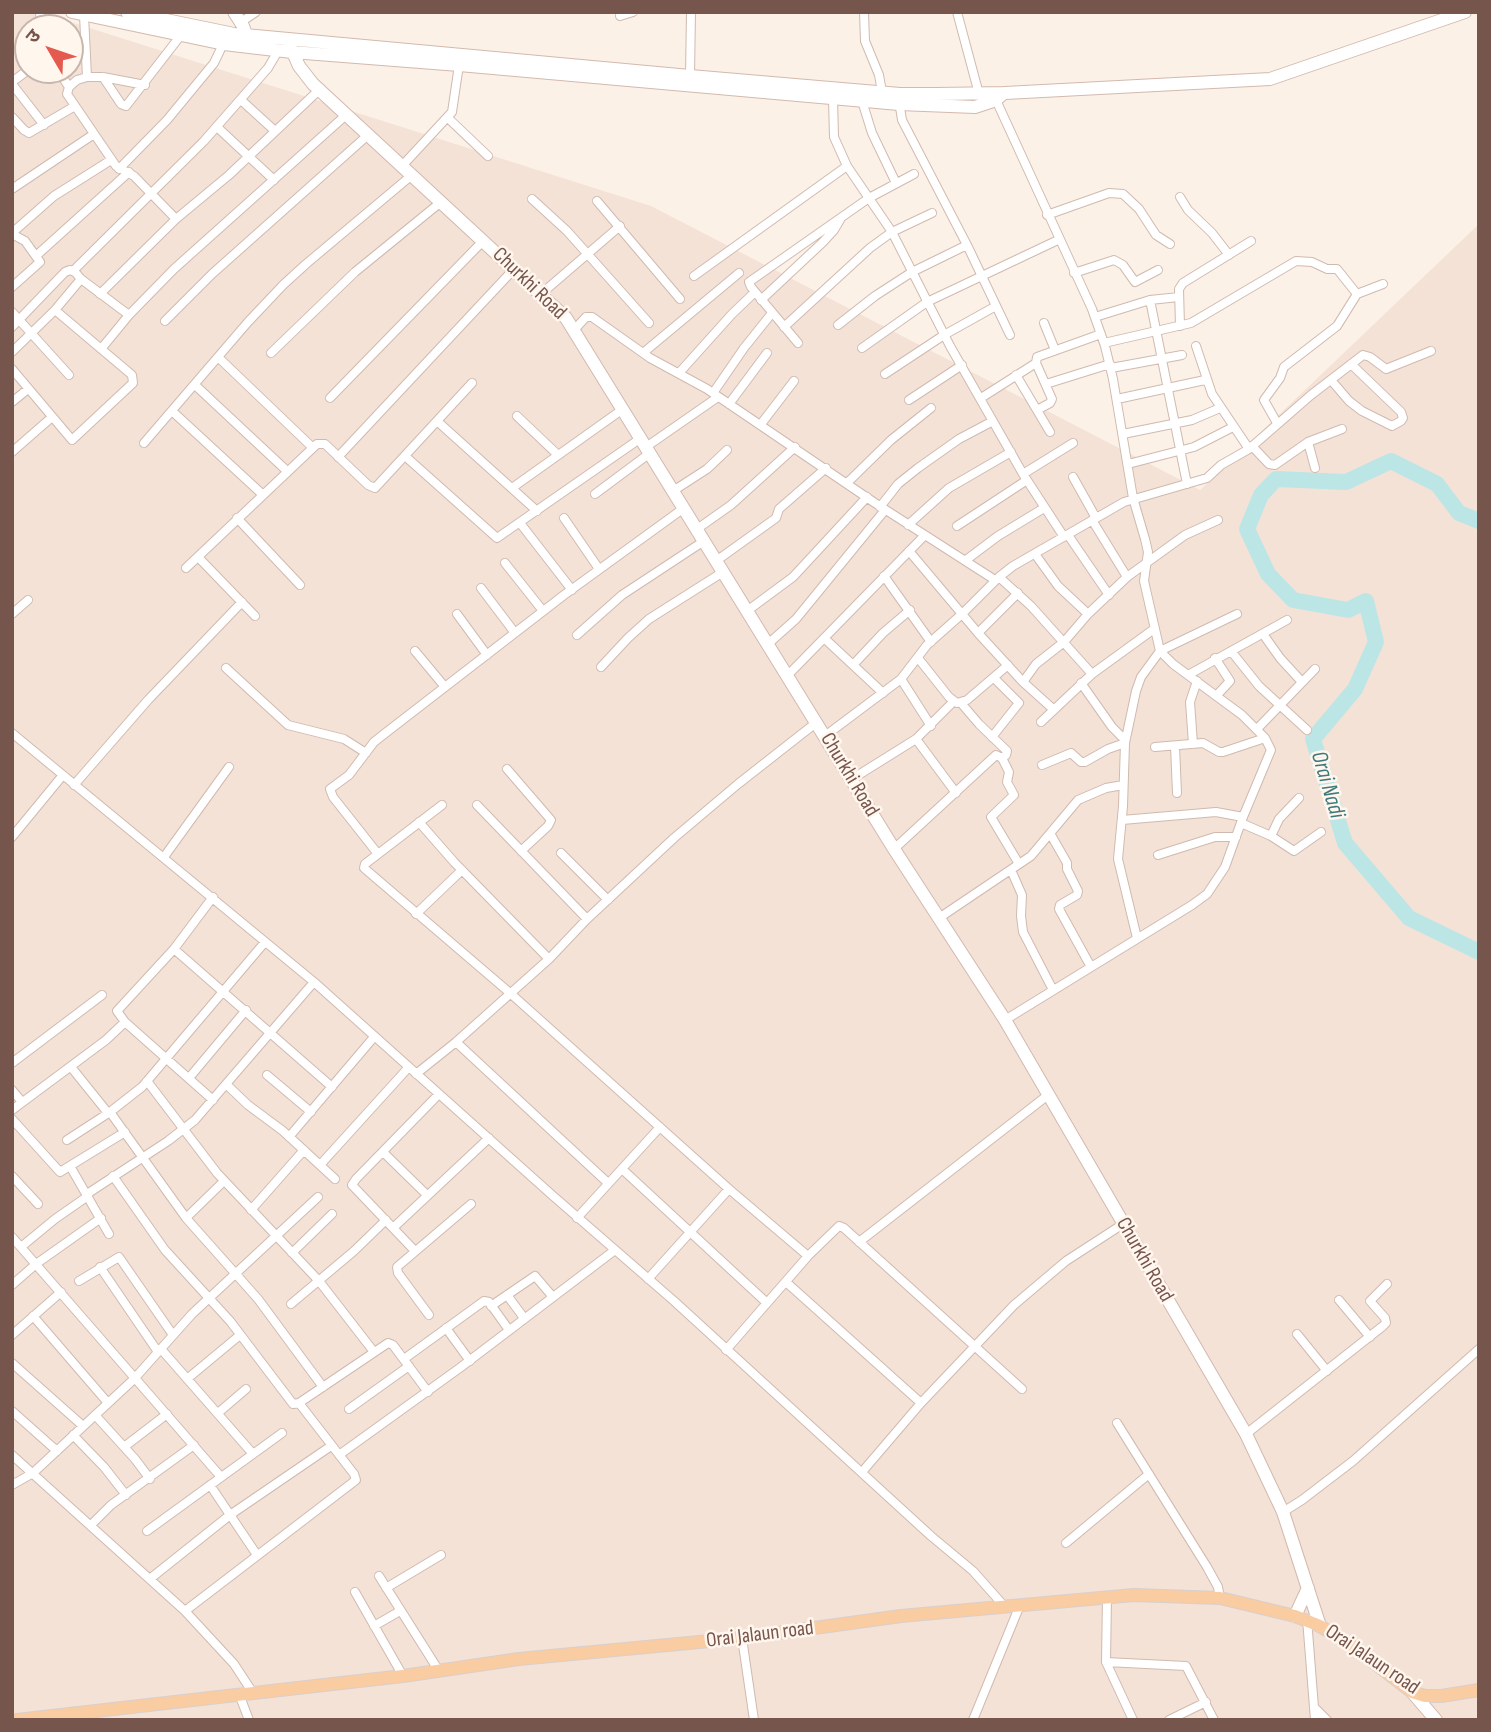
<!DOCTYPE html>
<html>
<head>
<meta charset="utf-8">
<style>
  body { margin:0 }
  #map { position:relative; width:1491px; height:1732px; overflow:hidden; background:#fcf1e7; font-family:"Sofia Sans Condensed","Noto Sans Devanagari",sans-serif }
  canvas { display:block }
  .frame { position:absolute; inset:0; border:14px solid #76554c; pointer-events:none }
  .north { position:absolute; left:14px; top:14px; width:70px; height:70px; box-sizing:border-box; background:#fff6ee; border:2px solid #c8b6ad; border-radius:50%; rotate:309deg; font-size:19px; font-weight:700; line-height:28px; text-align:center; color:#76554c }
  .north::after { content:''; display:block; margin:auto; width:24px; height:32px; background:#e45a4f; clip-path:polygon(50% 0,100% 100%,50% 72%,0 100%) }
</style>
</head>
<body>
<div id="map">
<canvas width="1491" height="1732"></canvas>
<div class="frame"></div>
<div class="north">उ</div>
</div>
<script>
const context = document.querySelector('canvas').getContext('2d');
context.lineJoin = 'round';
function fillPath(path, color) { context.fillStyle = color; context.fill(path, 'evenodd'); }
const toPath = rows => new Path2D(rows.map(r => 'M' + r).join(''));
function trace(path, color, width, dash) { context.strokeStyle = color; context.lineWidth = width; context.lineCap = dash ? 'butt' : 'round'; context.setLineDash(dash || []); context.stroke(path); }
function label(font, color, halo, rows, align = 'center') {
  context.font = font + ' "Sofia Sans Condensed",sans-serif'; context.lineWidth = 5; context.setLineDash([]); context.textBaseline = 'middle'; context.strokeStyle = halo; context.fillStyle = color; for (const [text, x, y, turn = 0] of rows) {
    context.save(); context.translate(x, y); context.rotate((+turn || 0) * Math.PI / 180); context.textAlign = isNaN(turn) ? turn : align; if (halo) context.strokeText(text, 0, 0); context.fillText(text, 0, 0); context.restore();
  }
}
fillPath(toPath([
  [12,12,39,12,651,206,1200,490,1479,224,1479,1720,12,1720],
  [28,28,70,28,70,70,28,70]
]), '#f4e2d6');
trace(toPath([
  [1479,521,1459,513,1437,484,1391,461,1346,482,1276,479,1261,495,1247,529,1268,574,1293,600,1348,610,1366,601,1376,642,1355,689,1313,739,1345,843,1409,918,1479,952]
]), '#bce6e6', 16);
const street = toPath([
  [40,12,41,28],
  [864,12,865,41,879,75,882,92],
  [957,12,979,94],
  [84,15,87,77],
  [620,16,633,12],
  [241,22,256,12],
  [58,70,69,87],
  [690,76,691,12],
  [103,77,121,104,126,106,181,35],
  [12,82,28,70],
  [12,84,44,125],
  [145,85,103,77,87,77,77,80,69,87,67,94,116,166,134,176,176,219],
  [833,98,834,137,847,166,892,232,950,346,1023,474,1064,537],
  [241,100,275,131],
  [996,100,1092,309,1105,346,1113,379,1133,498,1145,539,1148,552,1144,581,1160,651,1173,664,1242,715,1265,738,1271,750,1243,817,1225,867,1207,894,1192,905,1005,1020],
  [862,101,872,133,896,183],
  [899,101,902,120,967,245,1010,335],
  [12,117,24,130,29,133,75,106],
  [448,118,488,156],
  [217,127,274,180],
  [402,166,452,112,459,65],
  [119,169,167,120,214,63,225,40],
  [12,189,94,134],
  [1180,197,1188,210,1212,233,1229,255],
  [532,199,567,231,649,323],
  [597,201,680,299],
  [1047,215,1109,193,1123,194,1139,209,1156,235,1170,244],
  [12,233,54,196,111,160],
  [12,234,25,241,40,262,12,287],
  [37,255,129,172],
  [1074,273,1114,260,1123,265,1135,282,1158,270],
  [694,276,847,166],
  [100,294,176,219,229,175,319,90],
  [541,294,620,226],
  [761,300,823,242,834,230,840,220],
  [1150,300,1187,484],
  [12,312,69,375],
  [129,315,81,279,75,272,75,269,204,141,268,68,278,51],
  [1095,317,1150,300,1179,297],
  [165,321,212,274,368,135],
  [1044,323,1055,350],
  [838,325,875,296,912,272,967,245],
  [1180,326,1179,289,1183,283,1251,241],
  [12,327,65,272,70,270,75,272],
  [784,327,870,248,892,232,932,213],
  [574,330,586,317,592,317,650,358,707,389,875,503,995,580],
  [798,343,751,287,749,282,869,198,914,174],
  [1104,343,1191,323,1296,261,1312,262,1327,269,1337,269,1357,294],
  [1196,346,1212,394,1249,449],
  [862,348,927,302,1058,240],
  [101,349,129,315,174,269,346,115],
  [12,352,55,310,81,279],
  [271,353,355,272,441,202],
  [643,353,739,273],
  [219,358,312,447],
  [1111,368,1182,355],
  [12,369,72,440,133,383,132,375,55,310],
  [679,373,732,314,755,292],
  [885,374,944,335,996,306],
  [1016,375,1050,432],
  [1331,380,1349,401,1362,411,1392,426,1401,421,1403,418,1401,412,1351,364],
  [1046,384,1110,364],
  [195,385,287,471],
  [713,393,744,348,772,313],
  [330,398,483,241],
  [981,398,1036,363],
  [1117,399,1205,380],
  [909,400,962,365],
  [12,402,28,389],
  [729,404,767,353],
  [1037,410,1050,403,1052,399,1036,363,1037,357,1101,334],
  [172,411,262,494],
  [517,416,557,454],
  [437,421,537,511],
  [1277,423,1264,400,1280,378,1284,367,1337,326,1357,294,1383,284],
  [761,424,794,381],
  [1123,434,1192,420,1220,408],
  [1308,442,1315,468],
  [144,443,248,322,283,285,306,264,412,175],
  [1252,446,1269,464,1275,465,1308,442,1342,429],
  [646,447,718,397],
  [12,452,52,417],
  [405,456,497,538,641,438],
  [338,457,514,269],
  [1128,464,1194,447,1233,427],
  [1023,474,1073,443],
  [1073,477,1096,518],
  [847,483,891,440,931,408],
  [512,488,623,409],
  [673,491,707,469,727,450],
  [595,494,650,453],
  [880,507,898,484,918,468,959,439,993,421],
  [237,518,300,585],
  [564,518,599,569],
  [1092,520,1127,577],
  [520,523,572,590],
  [908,525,949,488,1011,452],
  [957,526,1027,480],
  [697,529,731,505,795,447],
  [1068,535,1109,595],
  [909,551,978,633,1023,682,1053,709],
  [1035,554,1058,586,1088,614],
  [198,557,255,616],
  [966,560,998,536,1044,508],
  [716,561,776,518,779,509,826,468],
  [505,563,543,611],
  [186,568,317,444,325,444,368,485,375,488,472,383],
  [884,576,931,642],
  [999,577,1031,606,1092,674],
  [481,588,515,633],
  [747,611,793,577,867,497],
  [12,614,28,600],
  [457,614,487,655],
  [978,633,1018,593],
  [1263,634,1280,658,1302,682],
  [577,635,622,595,704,541],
  [824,638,883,693],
  [768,644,796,619,885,510],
  [415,651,445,687],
  [1231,651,1259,686,1307,730],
  [918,658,949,697,957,703,967,700,1008,665],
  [1215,658,1230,681,1217,695],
  [853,665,883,633,910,610],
  [601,667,628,638,649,619,723,572],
  [226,668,288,725,344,739,366,753],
  [1188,675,1287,620],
  [787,676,924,536],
  [901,679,931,726],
  [1023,682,1036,664,1064,642,1088,614,1127,577,1185,535,1218,520],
  [1081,683,1112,727,1125,740],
  [961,703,979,724,1007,751,1006,755,1002,758],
  [1041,722,1092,674,1154,629],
  [1257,729,1315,669],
  [12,733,314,982,552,1195,674,1301,931,1536,973,1571,1005,1607],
  [825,736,901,679,927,645,962,614,999,577,1013,566,1124,502,1207,478,1221,465,1249,449,1311,395,1363,355,1370,357,1386,369,1431,351],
  [992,737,1019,703,994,678],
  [916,739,956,793],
  [1193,744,1190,702,1197,681],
  [1175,746,1177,793],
  [1155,747,1203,743,1219,752,1223,752,1265,738],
  [1042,765,1071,753,1081,762,1085,762,1108,749,1125,743],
  [507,769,551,820,548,826,521,851],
  [852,779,916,739,953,702],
  [74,785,148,700,242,602],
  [442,805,365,864,364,868,510,993,729,1189,808,1256],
  [477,805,587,919],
  [1122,820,1216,812,1243,817],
  [419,822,454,862,549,959],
  [1241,823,1271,836,1294,851,1321,832],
  [1051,835,1067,863,1067,869,1078,891,1077,895,1060,905,1059,909,1091,967],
  [1271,836,1279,819,1299,798],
  [12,837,63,775],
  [894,849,996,755,1002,758,1009,772,1007,782,1014,795,991,817,1019,864],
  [561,853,608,900],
  [378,854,333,797,330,789,349,775,374,742,388,731,564,595,684,508],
  [1158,855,1215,837,1236,837],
  [164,857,229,767],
  [1011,870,1022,895,1021,916,1023,932,1053,990],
  [213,897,174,949,117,1011,125,1022,213,1100],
  [416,914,462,870],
  [939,918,1031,856,1078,800,1106,788,1123,785],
  [1137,938,1118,859,1123,806,1125,743,1136,691,1141,677,1160,651,1237,614],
  [174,949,332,1087],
  [456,1042,608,1183],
  [12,1063,102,995],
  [71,1067,108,1113],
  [416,1074,456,1042,549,959,587,919,674,838,738,784,817,722],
  [267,1075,311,1112],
  [189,1078,246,1010],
  [147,1081,217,1173,319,1281,374,1352],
  [227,1085,248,1105,283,1131,335,1179],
  [12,1090,22,1102],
  [12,1110,106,1040,125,1022],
  [110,1112,186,1218,258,1299,323,1387],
  [12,1119,60,1172,125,1132],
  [289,1137,374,1037],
  [67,1140,110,1112,142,1087,265,942],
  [384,1153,426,1194],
  [320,1165,408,1068],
  [70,1166,109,1234],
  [622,1169,767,1303],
  [12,1176,38,1204],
  [113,1176,165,1250,230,1321,293,1404,299,1403,388,1343,393,1345,428,1392],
  [87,1194,168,1141,195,1120,314,982],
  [251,1210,304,1150],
  [186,1218,224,1181],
  [577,1218,660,1127],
  [393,1228,489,1138],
  [12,1237,221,1477],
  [859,1242,1048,1095],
  [21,1247,55,1219,88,1196],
  [415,1251,352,1185,356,1179,439,1094],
  [292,1253,332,1214],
  [100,1267,158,1352],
  [648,1279,729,1189],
  [79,1281,119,1257,173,1335],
  [786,1282,921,1403],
  [12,1285,36,1264,101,1218],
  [507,1295,524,1318],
  [1339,1300,1370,1337],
  [291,1304,354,1251,386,1220],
  [491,1306,535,1276,553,1297],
  [429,1315,398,1273,397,1267,471,1204],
  [33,1316,108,1403],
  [446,1328,470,1361],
  [1297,1334,1327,1371],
  [12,1335,61,1292],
  [161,1349,253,1454],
  [726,1350,808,1256,839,1226,844,1228,1022,1389],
  [404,1359,484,1301,489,1302,509,1330],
  [12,1363,83,1426],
  [187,1379,240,1335],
  [349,1409,409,1366],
  [12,1411,57,1451],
  [218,1413,246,1389],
  [95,1415,135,1459,150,1479],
  [1117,1423,1207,1567,1218,1587,1220,1598],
  [1246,1434,1383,1326,1386,1323,1385,1318,1370,1301,1387,1284],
  [73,1435,104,1467,126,1495],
  [124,1447,167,1414],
  [12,1455,185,1611,234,1664,253,1693],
  [339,1455,461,1367,615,1250],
  [862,1472,921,1403,1014,1305,1066,1261,1123,1224],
  [12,1485,33,1473,134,1379,192,1314,318,1197],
  [210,1485,257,1555],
  [1283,1512,1302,1500,1353,1461,1479,1349],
  [91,1525,111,1505,194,1445],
  [147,1531,282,1433],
  [1066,1543,1149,1474],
  [379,1576,439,1671],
  [151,1578,230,1515,331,1446],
  [386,1588,441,1555],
  [355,1592,403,1676],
  [1107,1596,1106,1662,1133,1720],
  [185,1611,356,1480,354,1474,299,1403],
  [1307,1619,1315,1720],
  [374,1626,400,1611],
  [742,1638,754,1720],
  [1106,1662,1186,1666,1214,1720],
  [239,1694,249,1720],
  [1314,1707,1327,1720],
  [973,1720,1020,1605],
  [1169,1720,1206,1702]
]);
const secondary = toPath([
  [72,12,224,44,292,52,459,65,899,104,975,107,996,100,1004,93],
  [127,12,234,34,690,76,900,94,936,94,1005,93,1270,79,1465,12],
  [234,12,243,26,248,40],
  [287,39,299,66,313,84,566,318,894,849,1005,1020,1246,1434,1283,1512,1320,1626],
  [1295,1616,1308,1588],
  [1412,1692,1436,1720]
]);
const primary = toPath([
  [17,1720,403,1676,519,1659,742,1638,901,1616,1134,1595,1220,1598,1295,1616,1320,1626,1355,1648,1412,1692,1425,1696,1441,1696,1479,1690]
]);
trace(street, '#d0bab0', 10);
trace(secondary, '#d3b9ae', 14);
trace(primary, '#d9cfcd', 14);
trace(street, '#fff', 8);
trace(secondary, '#fff', 12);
trace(primary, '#f9cca1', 12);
label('21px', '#76554c', '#fff6ee', [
  ["Churkhi Road",529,284,44],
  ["Churkhi Road",849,775,59],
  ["Churkhi Road",1144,1260,60],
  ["Orai Jalaun road",760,1635,-7],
  ["Orai Jalaun road",1372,1660,34]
]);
label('italic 23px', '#3f7a7b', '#fff6ee', [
  ["Orai Nadi",1327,785,73]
]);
</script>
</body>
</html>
